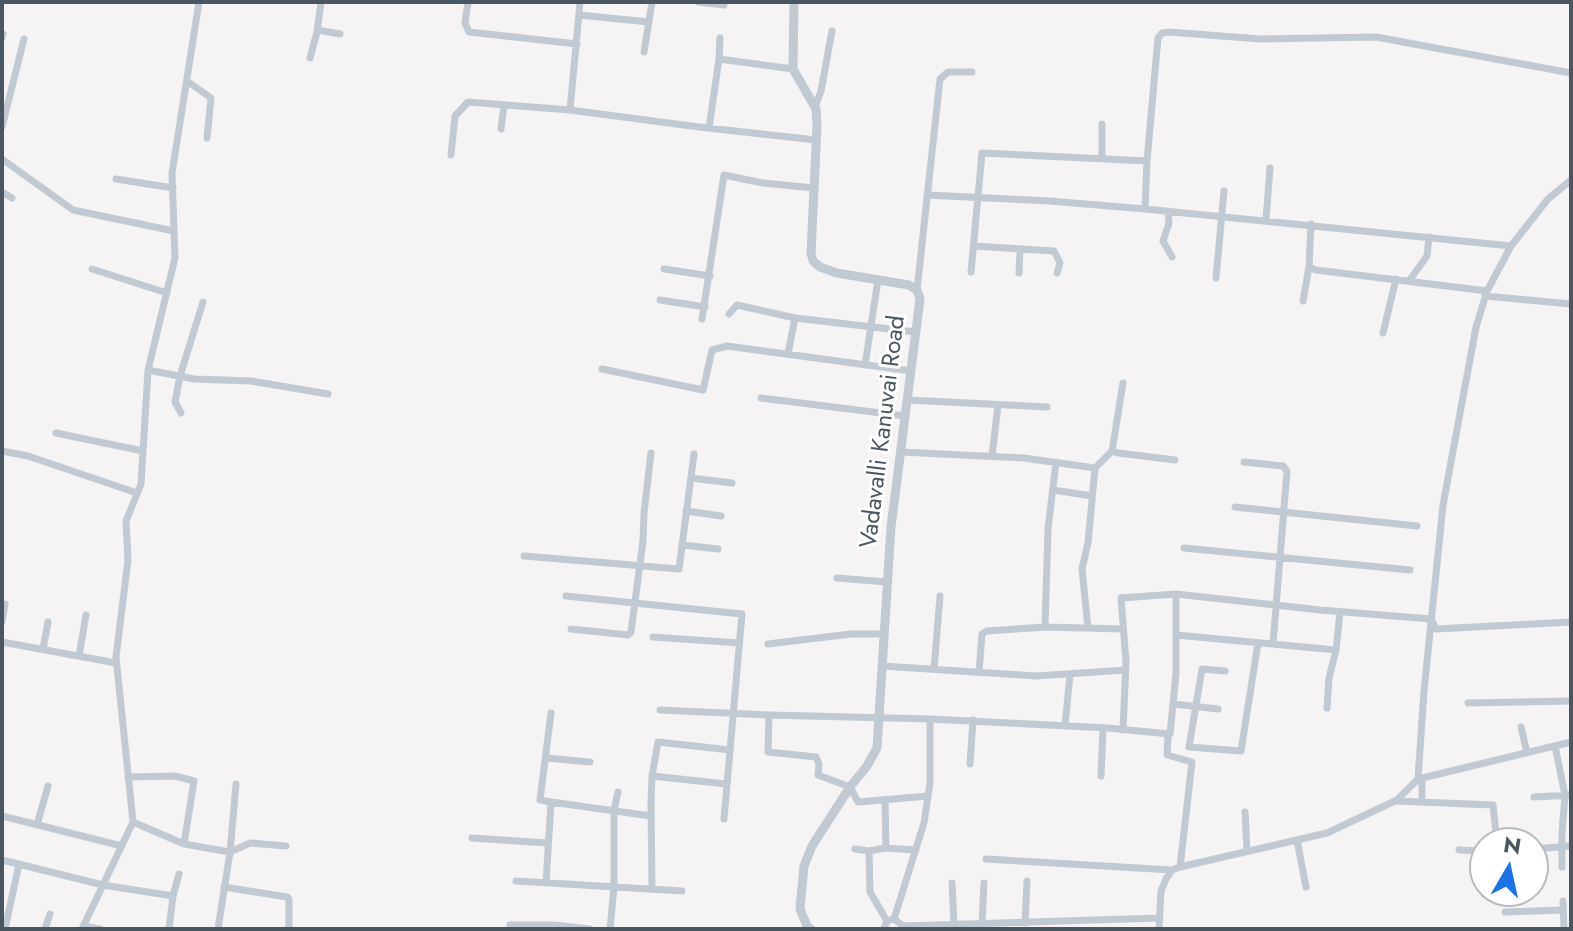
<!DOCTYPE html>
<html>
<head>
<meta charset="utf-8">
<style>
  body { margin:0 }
  #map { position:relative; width:1573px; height:931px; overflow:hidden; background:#f5f3f3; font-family:Jost,sans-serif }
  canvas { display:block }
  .frame { position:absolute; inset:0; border:4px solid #4a5661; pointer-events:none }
  .north { position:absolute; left:1469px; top:827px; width:80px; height:80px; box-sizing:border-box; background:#fff; border:2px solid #b7bbc0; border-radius:50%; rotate:9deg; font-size:22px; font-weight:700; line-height:32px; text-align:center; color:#4a5661 }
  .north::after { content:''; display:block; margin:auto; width:28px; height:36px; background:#1a73e8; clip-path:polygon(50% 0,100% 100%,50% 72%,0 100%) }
</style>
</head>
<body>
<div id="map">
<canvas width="1573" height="931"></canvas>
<div class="frame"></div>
<div class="north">N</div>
</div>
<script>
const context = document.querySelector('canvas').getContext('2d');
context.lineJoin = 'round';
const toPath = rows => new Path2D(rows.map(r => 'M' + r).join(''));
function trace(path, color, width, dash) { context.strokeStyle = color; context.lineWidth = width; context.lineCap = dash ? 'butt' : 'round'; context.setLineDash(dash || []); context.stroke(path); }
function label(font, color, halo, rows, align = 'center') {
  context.font = font + ' Jost,sans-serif'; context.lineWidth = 6; context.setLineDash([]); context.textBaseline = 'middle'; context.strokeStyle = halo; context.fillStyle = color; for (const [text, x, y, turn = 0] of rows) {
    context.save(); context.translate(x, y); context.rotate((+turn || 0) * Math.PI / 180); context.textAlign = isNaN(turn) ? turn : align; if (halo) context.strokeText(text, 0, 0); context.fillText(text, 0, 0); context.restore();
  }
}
trace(toPath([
  [468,2,465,23,469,32,577,44],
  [698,2,724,5],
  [579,15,649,22],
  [317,30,340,34],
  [2,38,3,34],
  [644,52,652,2],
  [310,58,317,32,321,2],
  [719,59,720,38],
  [187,81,211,98,207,138],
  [815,107,821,91,832,31],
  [570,110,580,2],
  [2,127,24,39],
  [709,128,719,59,793,69],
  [501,129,504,105],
  [451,155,455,116,468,102,570,110,699,127,816,140],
  [2,159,73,210,174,231],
  [1102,159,1102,124],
  [116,179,173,188],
  [2,192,12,198],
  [927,195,1050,201,1145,209,1511,246],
  [1145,209,1147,161,1158,38,1162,33,1169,32,1260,39,1376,37,1571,73],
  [1168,211,1169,223,1163,241,1172,257],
  [1266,220,1270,168],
  [1311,224,1309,267,1316,270,1487,291],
  [974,246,1054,251,1060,263,1057,273],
  [92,269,167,293],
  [664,269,710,276],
  [971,272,982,153,1147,161],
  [1019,273,1020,249],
  [1216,278,1224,191],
  [1409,281,1427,256,1429,237],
  [917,290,940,79,948,72,972,72],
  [1485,296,1571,304],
  [660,300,705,307],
  [1303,301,1309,267],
  [729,314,737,305,795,318,916,332],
  [702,319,724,175,763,183,814,188],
  [1383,333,1396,279],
  [788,354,795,318],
  [865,365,878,280],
  [602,369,703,390,712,350,727,346,911,371],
  [148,370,194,379,251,381,328,394],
  [761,398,905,416],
  [908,400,1047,407],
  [181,413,175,402,180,376,203,302],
  [56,433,143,451],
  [2,451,28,456,137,493],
  [1112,451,1118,453,1175,460],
  [901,452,1024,458,1095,468,1088,543,1082,569,1088,628],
  [992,456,998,405],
  [1244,462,1283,466,1287,471,1273,644],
  [1095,468,1112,451,1123,383],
  [691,478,732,483],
  [1053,490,1092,496],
  [1235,507,1417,526],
  [686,511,721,516],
  [682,545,718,549],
  [1184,548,1410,570],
  [524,556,679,569,694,454],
  [837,578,887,582],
  [566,596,742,614,724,819],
  [2,622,5,604],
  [1045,627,1048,529,1056,462],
  [571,629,628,635,631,632,643,541,644,513,651,453],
  [1176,635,1336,650],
  [653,637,739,643],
  [2,642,116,663],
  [768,644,851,634,884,634],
  [43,649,48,622],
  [79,656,86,615],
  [882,666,1036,676,1125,670],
  [934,669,940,596],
  [1225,671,1202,669,1189,747,1241,751,1258,643],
  [979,672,982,634,987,631,1045,627,1123,629],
  [1468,703,1571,701],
  [1173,704,1218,709],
  [1327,708,1329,678,1336,650,1340,612],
  [660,710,769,715,930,719],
  [769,715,768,752,816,757,819,764,818,775,850,787,858,802,928,796],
  [1065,726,1070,674],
  [1521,727,1527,753],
  [1123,730,1126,662,1121,598,1176,594,1320,610,1431,619,1436,629,1571,622],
  [1555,746,1565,795,1562,833,1562,867],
  [546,758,590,762],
  [970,764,973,720],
  [652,776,726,784],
  [1101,776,1103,728],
  [128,777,175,776,194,781,184,844],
  [1422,778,1422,802],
  [1418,779,1424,691,1443,505,1476,327,1487,291,1511,246,1548,199,1571,180],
  [1534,797,1571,795],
  [885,801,886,848],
  [1396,801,1493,805,1497,843],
  [551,802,651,816],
  [1245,812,1247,851],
  [2,816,122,846],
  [133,822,184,844,230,852,250,843,286,846],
  [37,825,48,786],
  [472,838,547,843],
  [1297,840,1306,887],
  [855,849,869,851,885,848,916,850],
  [1533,849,1571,846],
  [1459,850,1485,851],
  [869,851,870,892,887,921],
  [986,859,1172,870],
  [2,860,103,885,173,896],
  [1180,867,1327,833,1397,800,1418,779,1571,742],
  [1478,870,1479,851],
  [516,881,682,891],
  [546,883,551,802,540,800,551,713],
  [952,883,954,925],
  [224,887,287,897,289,899,289,929],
  [652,889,651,802,652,776,658,742,730,750],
  [1563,901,1564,929],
  [1505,912,1563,910],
  [894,919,924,823,930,783,930,719,1108,728,1170,734,1176,674,1176,594],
  [1025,923,1027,881],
  [982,924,984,883],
  [510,925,555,925,590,929],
  [83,926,100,929],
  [5,929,19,864],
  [45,929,50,914],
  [82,929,133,822,116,657,128,560,126,521,141,484,148,370,175,258,172,173,199,2],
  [169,929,173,896,179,874],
  [218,929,230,852,236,784],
  [610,929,614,887,614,810,618,792],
  [884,929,887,921,894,919,903,926,1159,918],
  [1159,929,1161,891,1166,879,1172,870,1180,867,1192,762,1167,755,1168,734]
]), '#c1cad2', 7);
trace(toPath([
  [794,2,793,69,816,109,817,126,811,253,813,261,820,267,837,273,909,285,917,290,920,299,891,527,877,748,867,766,850,787,812,846,804,866,800,909,807,926,811,929]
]), '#c1cad2', 9);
label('24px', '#4a5661', '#fff', [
  ["Vadavalli Kanuvai Road",884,432,-83]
]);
</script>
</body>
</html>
